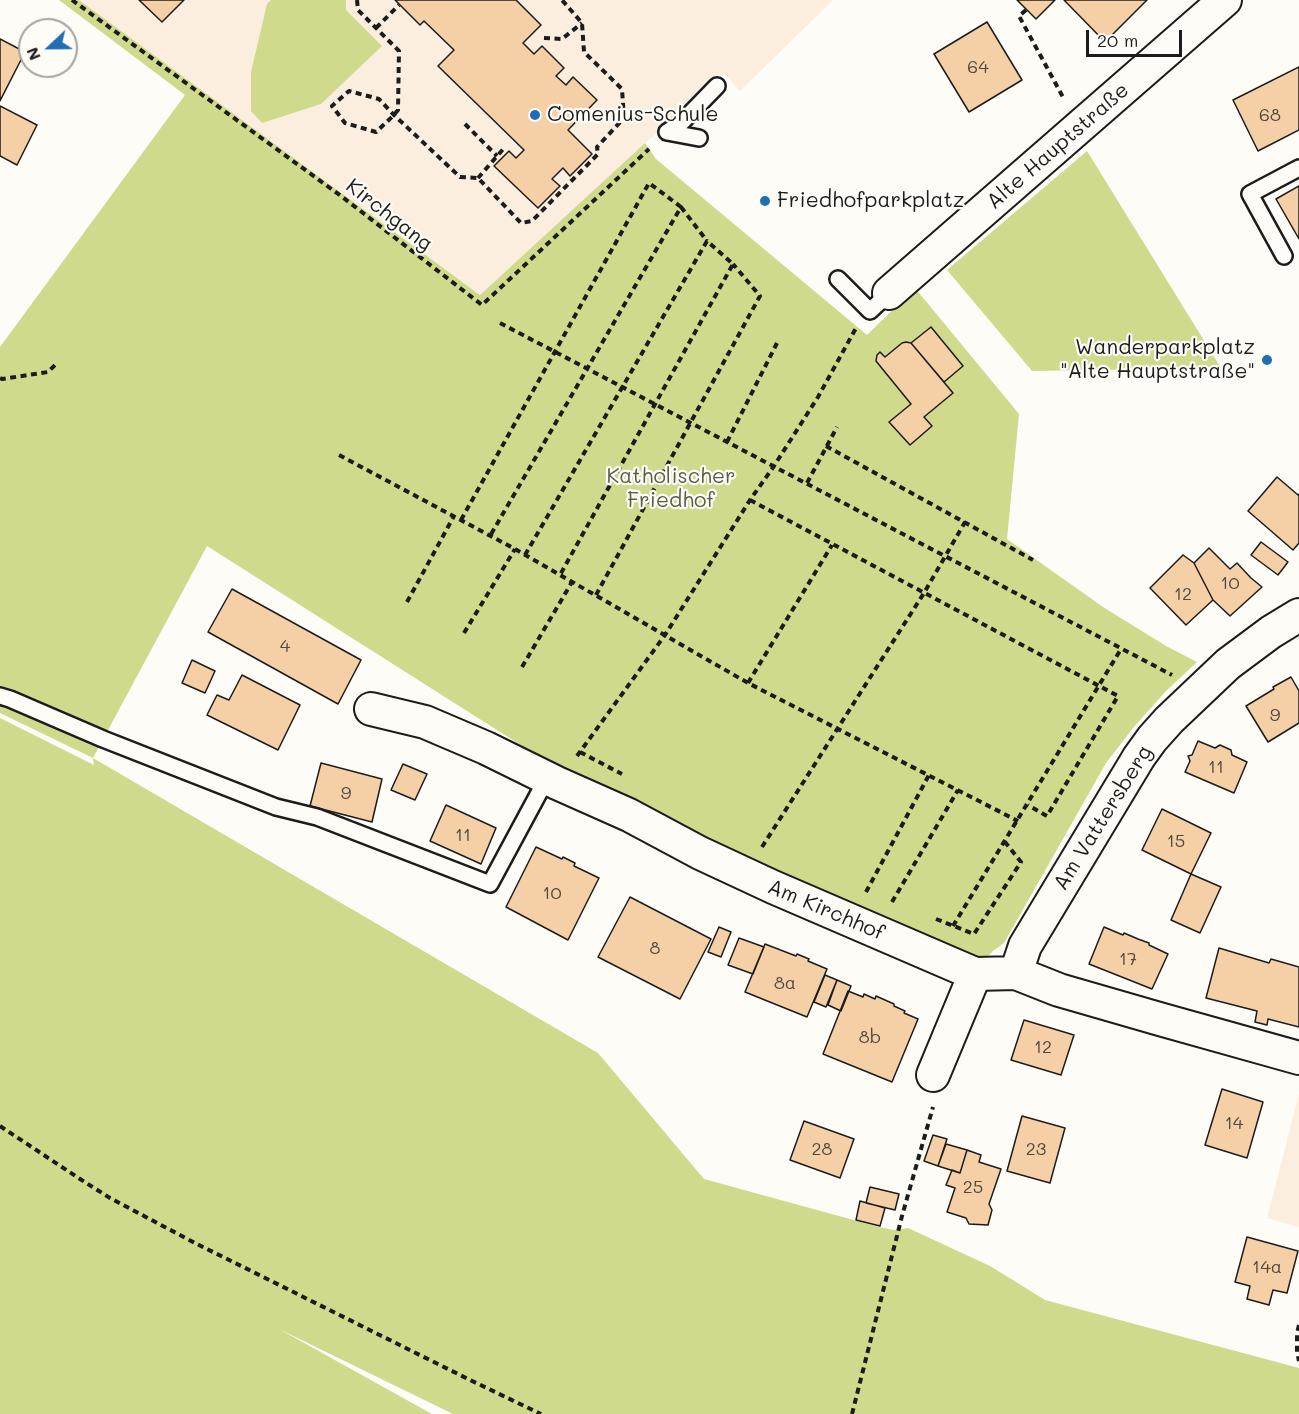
<!DOCTYPE html>
<html>
<head>
<meta charset="utf-8">
<style>
  body { margin:0 }
  #map { position:relative; width:1299px; height:1414px; overflow:hidden; background:#fdfcf7; font-family:Mali,sans-serif }
  canvas { display:block }
  .north { position:absolute; left:18px; top:18px; width:60px; height:60px; box-sizing:border-box; background:#fdfcf7; border:2px solid #a3a29f; border-radius:50%; rotate:248deg; font-size:16px; font-weight:700; line-height:24px; text-align:center; color:#1c1c1c }
  .north::after { content:''; display:block; margin:auto; width:21px; height:27px; background:#1f6fb2; clip-path:polygon(50% 0,100% 100%,50% 72%,0 100%) }
  .scale { position:absolute; left:1086px; top:30px; width:96px; height:27px; box-sizing:border-box; border:3px solid #1c1c1c; border-top:0; padding-left:8px; font-size:18px; line-height:21px; white-space:nowrap; color:#1c1c1c; -webkit-text-stroke:4px #fdfcf7; paint-order:stroke }
</style>
</head>
<body>
<div id="map">
<canvas width="1299" height="1414"></canvas>
<div class="north">N</div>
<div class="scale">20 m</div>
</div>
<script>
const context = document.querySelector('canvas').getContext('2d');
context.lineJoin = 'round';
function fillPath(path, color) { context.fillStyle = color; context.fill(path, 'evenodd'); }
const toPath = rows => new Path2D(rows.map(r => 'M' + r).join(''));
function trace(path, color, width, dash) { context.strokeStyle = color; context.lineWidth = width; context.lineCap = dash ? 'butt' : 'round'; context.setLineDash(dash || []); context.stroke(path); }
function label(font, color, halo, rows, align = 'center') {
  context.font = font + ' Mali,sans-serif'; context.lineWidth = 4.5; context.setLineDash([]); context.textBaseline = 'middle'; context.strokeStyle = halo; context.fillStyle = color; for (const [text, x, y, turn = 0] of rows) {
    context.save(); context.translate(x, y); context.rotate((+turn || 0) * Math.PI / 180); context.textAlign = isNaN(turn) ? turn : align; if (halo) context.strokeText(text, 0, 0); context.fillText(text, 0, 0); context.restore();
  }
}
fillPath(toPath([
  [79,0,833,0,740,91,725,74,645,143,480,295],
  [1299,1094,1299,1227,1267,1218]
]), '#fbeede');
fillPath(toPath([
  [59,0,79,0,480,295,645,143,656,159,867,335,915,288,1019,414,1007,539,1103,607,1166,646,1197,662,1166,691,1133,728,1106,763,1004,943,993,951,981,963,867,915,560,770,207,546,93,758,598,1053,704,1179,879,1227,894,1230,908,1228,990,1266,1045,1300,1299,1368,1299,1414,453,1414,279,1329,432,1414,0,1414,0,718,94,765,93,758,0,713,0,347,185,95],
  [271,0,346,0,346,10,382,46,321,104,262,123,251,111,251,72,267,4],
  [1087,151,1221,368,1032,371,947,270]
]), '#cfda8d');
const building = toPath([
  [139,0,184,0,162,22,139,0],
  [395,0,516,0,541,25,523,43,534,54,542,46,564,68,556,76,566,85,573,77,597,100,568,130,592,154,570,176,563,168,552,179,560,186,538,208,494,166,509,151,516,158,524,150,438,66,454,50,424,21,420,25,395,0],
  [1017,0,1055,0,1036,19,1017,0],
  [1064,0,1147,0,1105,42,1064,0],
  [987,22,1022,80,969,112,934,54,987,22],
  [0,39,25,52,0,101,0,39],
  [1299,67,1299,130,1258,151,1233,100,1299,67],
  [0,106,37,125,17,165,0,156,0,106],
  [1299,186,1299,239,1276,199,1299,186],
  [931,327,963,366,944,382,911,343,931,327],
  [906,342,911,343,953,393,924,417,932,426,910,445,889,422,911,404,876,361,877,355,880,352,885,357,902,343,906,342],
  [1277,477,1298,495,1299,494,1299,543,1293,550,1248,511,1277,477],
  [1261,542,1288,562,1278,575,1251,555,1261,542],
  [1209,548,1230,569,1237,563,1251,578,1262,587,1230,616,1213,600,1194,563,1209,548],
  [1183,555,1194,563,1213,600,1186,625,1150,588,1183,555],
  [232,589,361,660,338,704,208,632,232,589],
  [192,660,215,671,205,693,182,683,192,660],
  [242,675,300,705,278,750,207,715,217,695,229,700,242,675],
  [1291,677,1299,691,1299,723,1268,742,1246,706,1274,689,1273,687,1291,677],
  [1198,741,1215,748,1220,745,1231,750,1232,755,1247,762,1234,793,1185,772,1190,761,1188,756,1192,755,1198,741],
  [321,763,382,779,372,822,310,806,321,763],
  [403,764,427,774,415,800,391,790,403,764],
  [446,805,496,828,481,864,430,841,446,805],
  [1162,809,1211,833,1191,874,1142,850,1162,809],
  [536,847,562,859,563,857,575,863,574,866,599,878,568,940,506,907,536,847],
  [1191,874,1221,887,1200,933,1171,920,1191,874],
  [630,897,711,939,680,999,598,957,630,897],
  [719,927,731,932,721,957,708,952,719,927],
  [1104,927,1123,935,1124,933,1138,939,1149,943,1149,945,1168,954,1152,989,1089,964,1104,927],
  [739,938,764,947,753,974,728,965,739,938],
  [765,944,796,956,797,954,809,959,808,961,827,969,807,1017,745,992,765,944],
  [1219,948,1269,963,1271,959,1299,967,1299,1027,1268,1019,1267,1025,1255,1022,1257,1011,1206,998,1219,948],
  [825,975,837,980,826,1007,814,1002,825,975],
  [837,980,851,986,841,1011,828,1005,837,980],
  [848,991,863,997,864,994,875,999,876,996,894,1004,894,1006,905,1011,904,1013,918,1019,892,1082,823,1054,848,991],
  [1024,1020,1074,1035,1061,1075,1011,1060,1024,1020],
  [1222,1089,1263,1102,1247,1158,1205,1145,1222,1089],
  [1022,1116,1065,1128,1050,1183,1007,1171,1022,1116],
  [804,1121,854,1139,840,1178,790,1160,804,1121],
  [933,1135,947,1139,938,1166,924,1161,933,1135],
  [946,1144,967,1150,960,1173,938,1166,946,1144],
  [967,1150,981,1155,979,1162,1001,1169,989,1204,992,1210,988,1225,969,1224,966,1218,947,1212,955,1188,946,1185,952,1170,960,1173,967,1150],
  [870,1187,899,1194,895,1210,866,1203,870,1187],
  [860,1201,885,1208,880,1226,856,1220,860,1201],
  [1247,1237,1298,1251,1287,1293,1273,1290,1269,1305,1247,1299,1250,1286,1235,1282,1247,1237]
]);
fillPath(building, '#f5cfa5');
trace(building, '#1c1c1c', 1.5);
const service = toPath([
  [667,132,681,123,717,86],
  [667,132,699,138],
  [1284,256,1250,194,1299,168],
  [838,279,870,311,889,293],
  [0,696,10,699,103,739,276,807,317,817,490,884,547,778]
]);
const minor = toPath([
  [889,293,1225,0],
  [371,709,425,722,486,748,557,783,629,815,700,853,773,887,975,974,1016,973,1059,990,1163,1020,1299,1058],
  [1016,973,1025,946,1139,757,1152,739,1169,720,1228,664,1271,632,1299,615],
  [933,1075,975,974]
]);
trace(service, '#1c1c1c', 20);
trace(minor, '#1c1c1c', 36);
trace(toPath([
  [72,0,341,196,482,305,649,149],
  [357,0,358,10,399,51,398,110,394,115,376,132,345,123,332,106,349,91,379,99,394,115,460,177,478,178,521,223,532,221,598,154,597,147,624,118,622,89,584,52,582,23,562,0],
  [1026,10,1019,16,1064,99],
  [376,28,399,5],
  [544,38,562,39,582,23],
  [465,124,497,156],
  [478,178,505,147],
  [681,207,707,241],
  [500,323,1172,675],
  [0,378,2,379,48,372,55,365],
  [727,442,777,343],
  [826,446,1033,560],
  [339,455,515,549,748,683,1018,821],
  [807,483,837,427],
  [750,500,1118,696,1047,816,1028,805],
  [461,520,649,183,681,207,490,536],
  [525,555,707,241,733,264,560,575],
  [596,595,760,296,733,264],
  [407,602,454,516],
  [464,633,515,549],
  [522,667,572,582],
  [748,683,832,545],
  [580,752,622,774],
  [577,756,665,635,750,500,774,466,818,397,856,328],
  [762,847,924,593,965,522],
  [866,892,929,775],
  [892,902,958,790],
  [936,919,974,934,1021,862,1005,842],
  [953,926,1121,649],
  [0,1126,80,1179,110,1198,195,1243,468,1379,541,1414],
  [1299,1325,1297,1333,1297,1352,1299,1361],
  [852,1414,902,1216,933,1107]
]), '#1c1c1c', 4, [6, 4.5]);
trace(service, '#fdfcf7', 15);
trace(minor, '#fdfcf7', 32);
for (const [x, y, r, color] of [
  [535,115,6,"#1f6fb2"],
  [765,201,6,"#1f6fb2"],
  [1267,360,6,"#1f6fb2"]
]) { const dot = new Path2D(); dot.arc(x, y, r, 0, 2 * Math.PI); context.fillStyle = color; context.fill(dot); trace(dot, '#fdfcf7', 2); }
label('18px', '#52493e', null, [
  ["64",978,67],
  ["68",1270,115],
  ["10",1230,583],
  ["12",1183,594],
  ["4",285,646],
  ["9",1275,715],
  ["11",1216,767],
  ["9",346,793],
  ["11",463,835],
  ["15",1176,841],
  ["10",552,893],
  ["8",655,948],
  ["17",1128,959],
  ["8a",785,983],
  ["8b",870,1037],
  ["12",1043,1047],
  ["14",1234,1123],
  ["28",822,1149],
  ["23",1036,1149],
  ["25",973,1187],
  ["14a",1267,1267]
]);
label('21px', '#1c1c1c', '#fdfcf7', [
  ["Comenius-Schule",547,115],
  ["Friedhofparkplatz",777,201],
  ["Wanderparkplatz",1255,348,"right"],
  ["\"Alte Hauptstraße\"",1255,372,"right"]
], 'left');
label('21px', '#1c1c1c', '#fdfcf7', [
  ["Alte Hauptstraße",1058,146,-41],
  ["Kirchgang",389,215,38],
  ["Am Vattersberg",1103,818,-58],
  ["Am Kirchhof",826,910,23]
]);
label('21px', '#5b5e44', '#fdfcf7', [
  ["Katholischer",671,477],
  ["Friedhof",671,501]
]);
</script>
</body>
</html>
